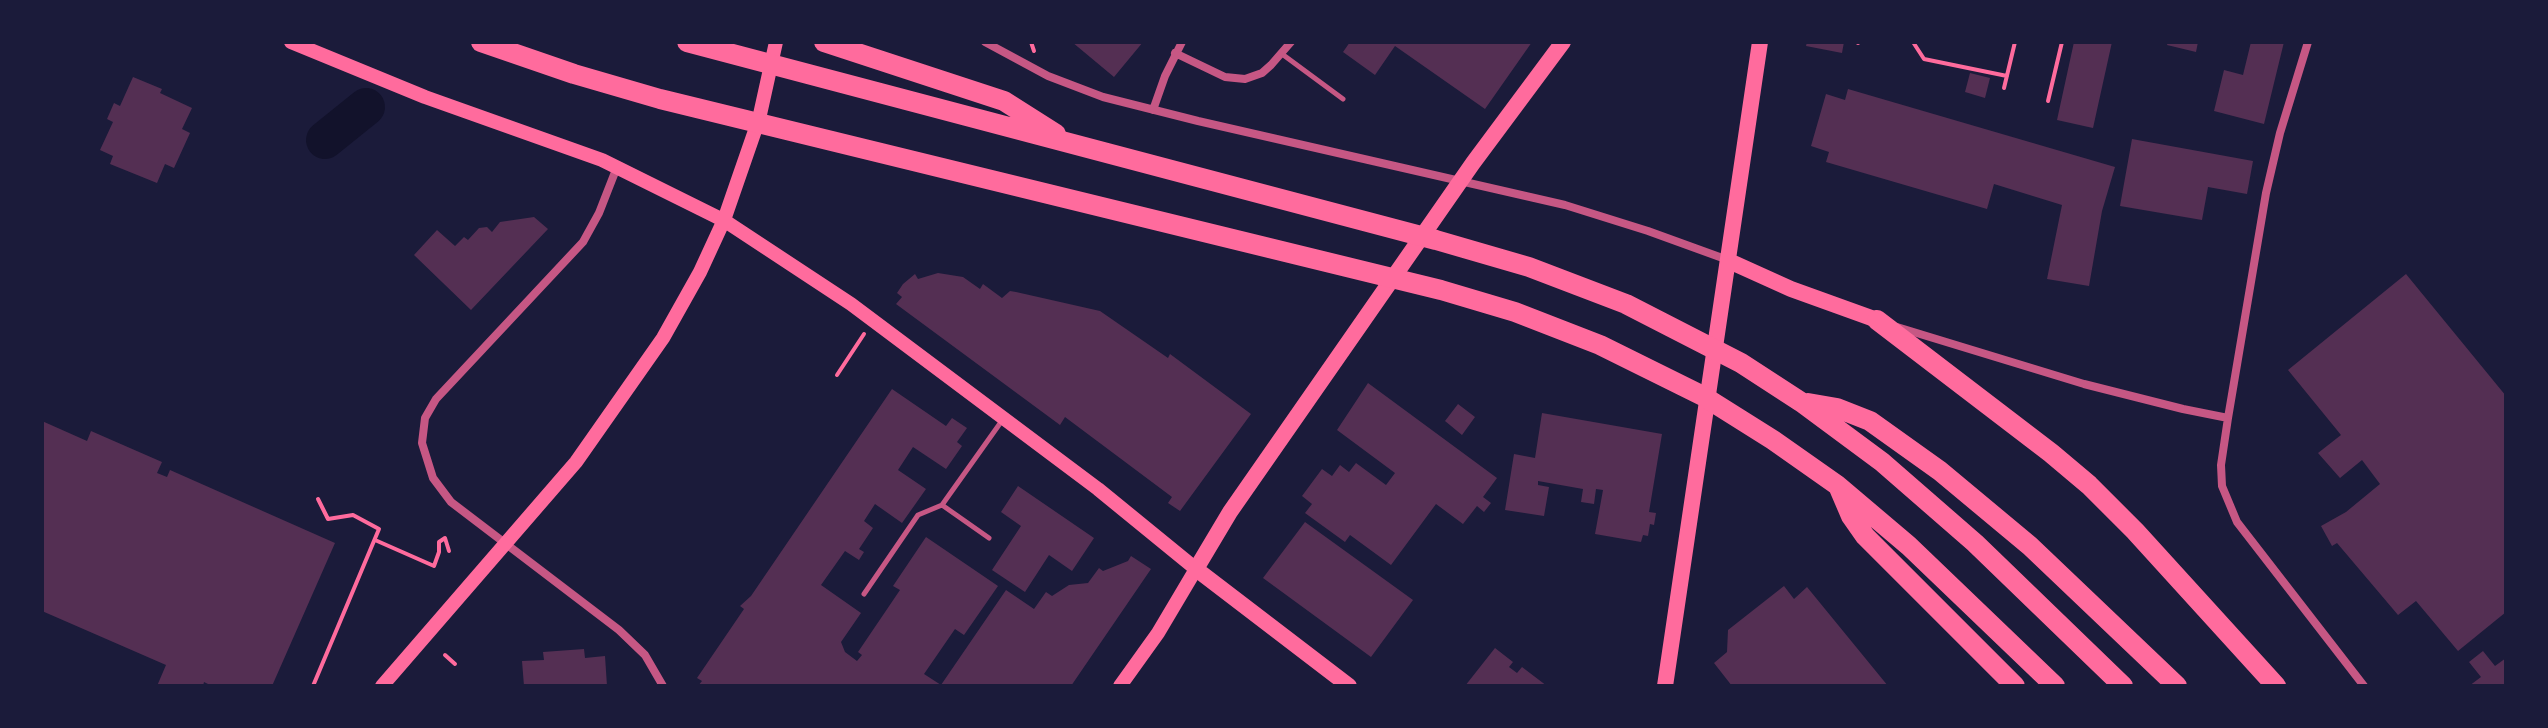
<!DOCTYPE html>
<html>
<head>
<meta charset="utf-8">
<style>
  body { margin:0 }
  #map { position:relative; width:2548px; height:728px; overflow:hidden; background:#1b1b3a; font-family:"Open Sans",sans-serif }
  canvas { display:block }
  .frame { position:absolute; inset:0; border:44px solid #1b1b3a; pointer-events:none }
</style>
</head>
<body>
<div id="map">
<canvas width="2548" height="728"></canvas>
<div class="frame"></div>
</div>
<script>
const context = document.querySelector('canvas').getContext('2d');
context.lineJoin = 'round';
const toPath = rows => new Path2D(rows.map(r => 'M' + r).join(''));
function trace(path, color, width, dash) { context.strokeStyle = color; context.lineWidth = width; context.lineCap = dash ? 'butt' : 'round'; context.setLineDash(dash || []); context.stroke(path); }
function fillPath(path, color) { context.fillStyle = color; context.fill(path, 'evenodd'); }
trace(toPath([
  [325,140,366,107]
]), '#12122b', 38);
fillPath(toPath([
  [1072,42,1143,42,1114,77],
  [1350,42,1532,42,1485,109,1395,46,1375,75,1343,52],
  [1807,42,1844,42,1842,53,1806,46],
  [2074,42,2112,42,2093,128,2057,120],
  [2168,42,2198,42,2196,52,2167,45],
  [2251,42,2284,42,2264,124,2214,111,2224,70,2243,75],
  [1970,73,1990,78,1985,98,1965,92],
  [133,77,162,89,160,93,192,108,182,129,190,133,174,168,165,164,157,183,110,164,113,156,100,150,113,122,107,119,114,103,120,106],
  [1848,89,2115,167,2102,211,2089,286,2047,279,2062,205,1994,184,1987,209,1826,162,1829,152,1811,146,1826,94,1845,100],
  [2132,139,2253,161,2247,194,2208,187,2202,220,2120,206],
  [534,217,548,229,471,310,414,255,437,230,455,246,464,237,468,240,479,228,487,227,492,232,500,222],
  [938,273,963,277,980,289,983,284,1002,298,1010,291,1016,292,1100,311,1168,358,1170,354,1251,414,1180,511,1168,503,1172,497,1065,417,1060,425,896,304,902,297,897,293,903,284,915,274,918,279],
  [2406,274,2506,396,2506,612,2458,651,2416,601,2398,615,2337,543,2332,546,2321,526,2346,512,2380,484,2362,460,2340,478,2318,453,2341,435,2288,370],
  [1368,383,1497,478,1483,497,1491,503,1484,512,1477,506,1463,524,1436,504,1391,565,1350,535,1345,542,1305,513,1312,504,1302,496,1322,469,1332,476,1340,465,1349,472,1356,463,1386,485,1395,473,1337,430],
  [892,389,946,426,952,418,967,428,957,442,962,446,946,469,913,447,898,470,926,489,902,523,875,504,864,521,873,528,859,549,864,552,859,560,845,551,821,585,861,613,841,642,845,652,857,661,862,655,858,652,900,590,893,586,926,537,998,586,964,635,955,629,924,674,941,685,1006,590,1034,609,1046,592,1052,596,1069,585,1088,583,1099,568,1103,571,1128,561,1131,556,1151,569,1071,686,698,686,702,681,697,678,744,609,740,606,751,596],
  [1458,404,1475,417,1462,435,1445,421],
  [1542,413,1662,434,1649,512,1656,513,1654,525,1650,524,1648,536,1643,535,1641,542,1595,534,1603,490,1596,489,1594,504,1581,502,1583,489,1538,481,1538,485,1549,487,1544,516,1505,510,1514,454,1535,458],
  [42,421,87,441,91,431,162,462,157,473,167,477,170,470,335,543,272,686,212,686,204,682,203,686,157,686,166,665,42,611],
  [1018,486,1094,538,1072,571,1049,555,1025,592,992,570,1021,526,1001,512],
  [1305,522,1413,600,1371,657,1263,578],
  [1784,586,1794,599,1807,587,1888,686,1732,686,1714,663,1727,652,1728,630],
  [1495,648,1513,662,1509,667,1517,673,1522,667,1547,686,1465,686],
  [584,649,585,658,605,656,607,686,524,686,522,661,544,660,543,652],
  [2483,651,2495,666,2506,658,2506,686,2469,686,2481,677,2469,662]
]), '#542f53');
trace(toPath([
  [1031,42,1034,51],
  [1913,42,1924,59,2007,76],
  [1858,43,1858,42],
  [2004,88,2015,42],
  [2048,101,2062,42],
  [837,375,864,334],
  [375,540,434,566,439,552,439,542,445,538,449,551],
  [445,655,455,664],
  [313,686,379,529,353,515,328,519,318,499]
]), '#ff6b9d', 4);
trace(toPath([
  [1282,54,1343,99],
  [989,538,942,505,1001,422],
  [864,594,918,515,942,505]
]), '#c65784', 5);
trace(toPath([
  [985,42,1048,76,1103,97,1198,121,1565,205,1648,231,1728,260],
  [2308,42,2280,133,2266,193,2228,418,2221,465,2222,486,2237,522,2364,686],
  [1175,53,1225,77,1245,79,1262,73,1271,65,1291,42],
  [1153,110,1165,76,1182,42],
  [617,167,599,213,583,242,436,399,425,418,422,443,433,478,451,502,619,630,645,655,663,686],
  [1897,327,2084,384,2183,409,2228,418]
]), '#c65784', 8);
trace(toPath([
  [291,42,425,97,602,160,725,221,851,304,1098,489,1196,569,1158,633,1120,686],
  [382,686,576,462,663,338,700,272,724,220,759,119,776,42]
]), '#ff6b9d', 14);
trace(toPath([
  [1729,261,1791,289,1877,320],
  [1349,686,1196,569,1230,512,1473,163,1563,42],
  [1665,686,1760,42]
]), '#ff6b9d', 16);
trace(toPath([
  [481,42,574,74,660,99,1441,290,1515,312,1600,345,1703,396,1773,440,1837,485,1909,546,2055,686],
  [687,42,1436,240,1529,267,1626,304,1741,363,1801,402,1882,462,1975,543,2123,686],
  [824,42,1004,101,1056,134],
  [1877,320,2051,453,2089,485,2135,531,2276,686],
  [1808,403,1837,408,1870,421,1940,471,2030,546,2177,686],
  [1839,488,1851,516,1865,536,2015,686]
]), '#ff6b9d', 20);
</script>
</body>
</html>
